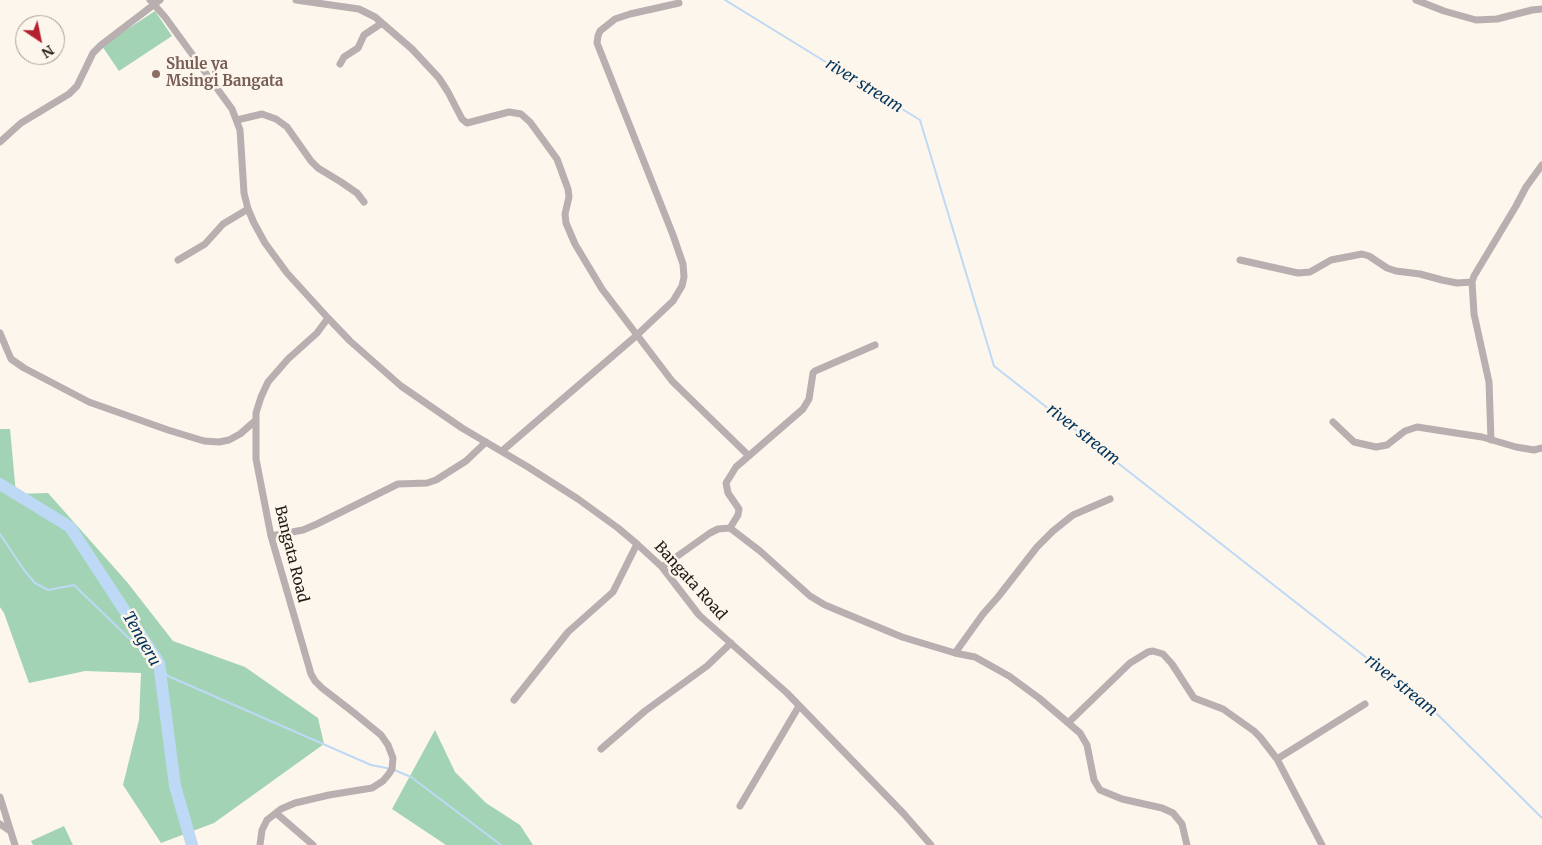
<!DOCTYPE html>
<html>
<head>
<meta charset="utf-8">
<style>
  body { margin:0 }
  #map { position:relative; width:1542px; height:845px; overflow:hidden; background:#fdf6ec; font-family:Merriweather,serif }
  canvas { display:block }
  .north { position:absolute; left:15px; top:15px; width:50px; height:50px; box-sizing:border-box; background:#fdf6ec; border:1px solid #a49e96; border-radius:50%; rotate:146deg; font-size:14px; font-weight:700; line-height:20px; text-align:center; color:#1f1b15 }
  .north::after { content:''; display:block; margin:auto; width:18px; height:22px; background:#b32131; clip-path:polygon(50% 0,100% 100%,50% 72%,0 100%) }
</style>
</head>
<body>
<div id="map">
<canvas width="1542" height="845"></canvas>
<div class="north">N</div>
</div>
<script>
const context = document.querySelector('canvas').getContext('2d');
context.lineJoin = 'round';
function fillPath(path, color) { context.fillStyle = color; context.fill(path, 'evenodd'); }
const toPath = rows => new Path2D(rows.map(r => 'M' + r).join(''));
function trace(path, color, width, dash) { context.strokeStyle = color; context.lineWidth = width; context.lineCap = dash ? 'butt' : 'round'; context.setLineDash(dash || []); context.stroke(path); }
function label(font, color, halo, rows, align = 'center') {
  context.font = font + ' Merriweather,serif'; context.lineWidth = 5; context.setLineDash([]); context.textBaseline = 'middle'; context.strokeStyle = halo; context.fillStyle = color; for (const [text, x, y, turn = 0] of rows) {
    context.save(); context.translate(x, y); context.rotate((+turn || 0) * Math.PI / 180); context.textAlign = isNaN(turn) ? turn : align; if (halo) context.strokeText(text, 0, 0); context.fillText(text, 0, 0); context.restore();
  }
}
fillPath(toPath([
  [155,11,172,36,119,71,102,46],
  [0,429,10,429,16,494,48,493,127,582,173,641,245,667,318,718,324,744,214,823,161,843,123,785,139,720,141,673,85,671,29,683,4,613,0,607],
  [435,730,455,772,486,803,520,825,533,845,446,845,392,809],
  [64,826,73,845,33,845,31,841]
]), '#a1d3b4');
trace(toPath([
  [725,0,920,120,994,366,1432,709,1542,818],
  [0,534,24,570,35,583,48,590,74,585,168,676,371,765,392,769,411,777,501,845]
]), '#bed9f5', 2);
trace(toPath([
  [0,484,70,527,159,663,175,786,192,845]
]), '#bed9f5', 12);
trace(toPath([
  [150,0,165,17,232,109,240,130,244,193,248,209,254,223,265,243,287,273,328,318,350,341,401,386,462,428,528,467,578,499,618,528,637,544,662,567,699,615,787,693,904,814,931,845],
  [296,0,359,9,375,17,412,49,439,78,448,92,462,119,467,123,509,112,521,114,530,122,557,159,568,189,569,197,565,214,566,223,575,244,602,289,672,381,748,455],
  [1416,0,1444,11,1476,20,1497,19,1532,10,1542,9],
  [340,64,344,57,358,48,364,35,382,23],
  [237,120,262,114,276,119,287,127,311,161,318,168,341,182,357,193,364,202],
  [0,142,21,123,69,94,77,86,93,53,101,45,160,0],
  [178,260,205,244,223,224,248,209],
  [1240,260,1298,273,1310,272,1331,260,1362,254,1369,256,1387,268,1396,271,1420,274,1442,280,1457,283,1472,282],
  [0,333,11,359,24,368,89,402,168,430,204,441,219,442,229,440,240,434,255,421],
  [1333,422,1354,442,1376,447,1387,445,1405,431,1417,427,1482,437,1516,447,1534,450,1542,448],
  [1491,440,1489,382,1474,314,1472,282,1474,276,1516,206,1526,187,1542,165],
  [502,451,636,336,673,301,682,286,684,277,683,264,673,235,597,43,598,36,600,31,615,19,630,14,679,3],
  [730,528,738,515,739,509,728,493,726,483,736,467,803,409,809,399,813,373,815,371,875,345],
  [271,536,303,530,317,524,398,484,427,483,436,480,466,461,486,442],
  [662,567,710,533,718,529,730,528,760,551,810,596,825,605,902,637,955,653,975,657,1009,676,1039,698,1080,733,1087,745,1094,780,1100,790,1122,799,1162,808,1173,813,1182,824,1187,845],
  [955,653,983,614,998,597,1037,547,1053,531,1073,515,1110,499],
  [514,700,568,632,613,592,637,544],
  [1069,722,1130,663,1148,652,1153,651,1163,654,1172,664,1194,698,1223,709,1254,731,1260,737,1277,759,1322,845],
  [601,749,645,711,707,666,731,643],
  [1277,759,1365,704],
  [0,797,15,845],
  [740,806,799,706],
  [276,813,313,845],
  [0,824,10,831],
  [260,845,262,830,267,820,281,809,295,803,329,795,372,788,383,781,388,775,392,769,393,758,388,745,381,735,353,712,322,688,315,681,311,674,271,536,256,459,256,413,261,397,268,382,288,359,317,333,328,318]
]), '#b9aeb0', 7);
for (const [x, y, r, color] of [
  [156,74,5,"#8d6e63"]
]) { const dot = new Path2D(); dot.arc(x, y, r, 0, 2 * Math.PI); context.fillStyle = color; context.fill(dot); trace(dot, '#fdf6ec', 2); }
label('bold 15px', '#785e54', '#fdf6ec', [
  ["Shule ya",166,65],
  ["Msingi Bangata",166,82]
], 'left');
label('15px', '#1f1b15', '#fdf6ec', [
  ["Bangata Road",291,554,76],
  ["Bangata Road",690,581,48]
]);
label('italic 16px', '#00335c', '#fdf6ec', [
  ["river stream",864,86,32],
  ["river stream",1083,435,38],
  ["Tengeru",141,639,60],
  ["river stream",1401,686,39]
]);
</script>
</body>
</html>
